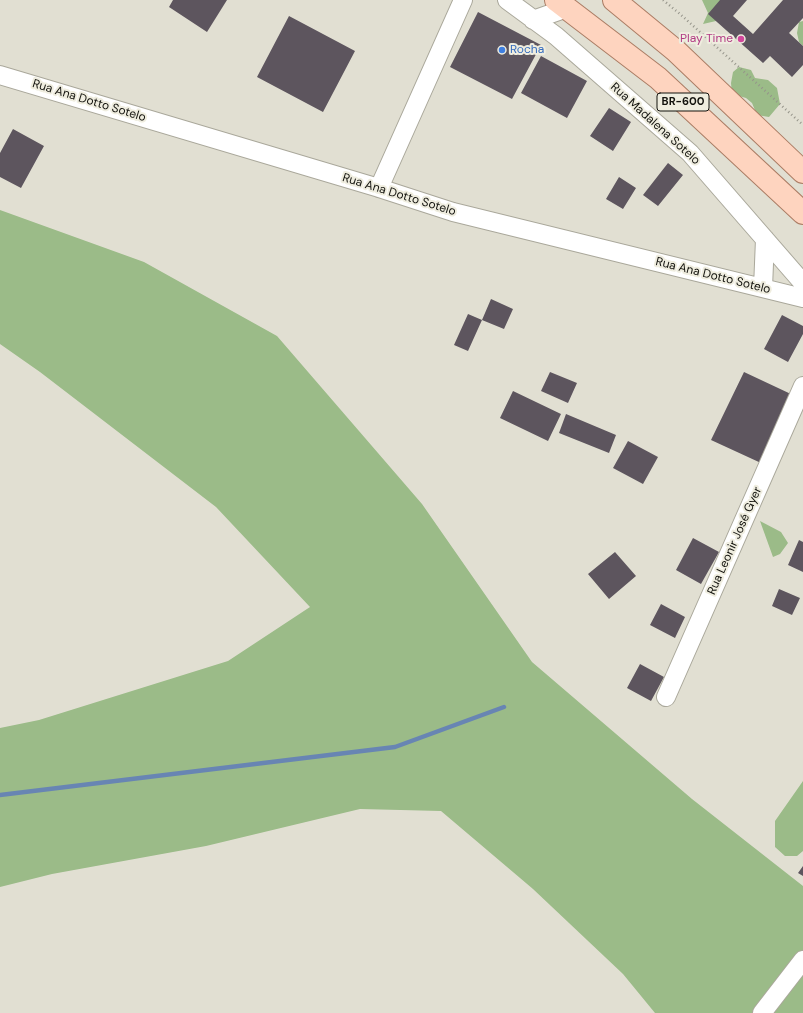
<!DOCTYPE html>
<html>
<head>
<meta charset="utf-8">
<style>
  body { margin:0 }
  canvas { display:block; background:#e1dfd2 }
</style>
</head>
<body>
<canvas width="803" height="1013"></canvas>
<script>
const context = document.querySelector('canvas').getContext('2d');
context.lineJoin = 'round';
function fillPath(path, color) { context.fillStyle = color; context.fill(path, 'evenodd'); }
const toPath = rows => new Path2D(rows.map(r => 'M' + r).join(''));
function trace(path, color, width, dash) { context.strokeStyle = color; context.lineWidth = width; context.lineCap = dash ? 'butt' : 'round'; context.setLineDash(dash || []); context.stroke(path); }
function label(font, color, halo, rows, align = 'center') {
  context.font = font + ' "DM Sans",sans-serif'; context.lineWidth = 4; context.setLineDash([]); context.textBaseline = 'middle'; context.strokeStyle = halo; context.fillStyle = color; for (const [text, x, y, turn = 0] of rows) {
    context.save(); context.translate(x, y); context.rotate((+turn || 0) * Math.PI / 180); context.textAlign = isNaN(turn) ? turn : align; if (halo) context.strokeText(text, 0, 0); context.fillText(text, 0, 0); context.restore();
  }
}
fillPath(toPath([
  [702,0,732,0,726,12,716,21,703,24,708,13],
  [803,21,803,46,799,42,797,33,799,22],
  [739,67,751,70,755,78,768,80,777,88,780,104,769,117,757,115,752,103,746,98,732,94,731,83,733,72],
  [0,210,144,262,277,336,422,504,532,662,692,799,803,886,803,1013,655,1013,623,974,533,889,441,811,360,809,206,846,52,874,0,887,0,728,39,720,228,661,310,607,216,507,40,372,0,344],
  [760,521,781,532,788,543,780,554,773,557],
  [803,781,803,851,797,856,785,856,775,847,775,821]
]), '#9bbb88');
trace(toPath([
  [0,795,395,747,504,707]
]), '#6885b3', 4.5);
fillPath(toPath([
  [173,0,227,0,207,32,169,7],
  [720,0,747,0,733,16,753,34,783,0,803,0,803,18,789,33,803,46,803,65,792,77,770,56,763,63,708,14],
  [478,12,541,45,512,99,450,67],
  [289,16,355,51,323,112,257,77],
  [541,56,587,81,567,118,521,93],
  [609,108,631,122,613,151,590,136],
  [13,129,44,146,21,188,0,177,0,153],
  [668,163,683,175,658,206,643,195],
  [619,177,636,188,623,209,606,199],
  [491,299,513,309,504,329,482,320],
  [468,314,482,320,468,351,454,345],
  [782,315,803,326,803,334,788,362,764,349],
  [550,372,577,383,568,403,541,391],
  [744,372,793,395,761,463,711,440],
  [513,391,561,414,548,441,500,418],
  [566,414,616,435,609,453,559,433],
  [628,441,658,457,643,484,613,468],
  [693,538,719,552,701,584,676,570],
  [799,540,803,542,803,572,788,565],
  [615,552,636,576,609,599,588,574],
  [779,589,800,598,792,615,772,606],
  [661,604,685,617,675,638,650,625],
  [640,664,664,677,651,701,627,688],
  [803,866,803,876,798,873]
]), '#5d555e');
const minor = toPath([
  [507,0,556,36,690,153,803,283],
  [533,20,567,8],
  [0,75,379,188,453,212,803,298],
  [379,188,463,0],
  [763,288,765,239],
  [666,697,803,386],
  [762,1013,803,960]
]);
const major = toPath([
  [556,0,658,78,803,213],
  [614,0,676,51,803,172]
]);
trace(minor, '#aaa89b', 20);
trace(major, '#ab7d65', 24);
trace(toPath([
  [663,0,680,14,803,125]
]), '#95948a', 2.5, [1, 3]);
trace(minor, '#fff', 18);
trace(major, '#fed4bf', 22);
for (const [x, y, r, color] of [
  [741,39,4,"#d1479c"],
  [502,50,4,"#3f7fe0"]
]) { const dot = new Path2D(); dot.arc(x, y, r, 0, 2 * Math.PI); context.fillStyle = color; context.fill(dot); trace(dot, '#efeddf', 1.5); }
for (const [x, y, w] of [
  [683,102,52]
]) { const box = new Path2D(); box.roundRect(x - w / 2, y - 9, w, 18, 3); context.fillStyle = '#efeddf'; context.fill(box); trace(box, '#12120d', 1); }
label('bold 11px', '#12120d', null, [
  ["BR-600",683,102]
]);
label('12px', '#b23c85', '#efeddf', [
  ["Play Time",733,39]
], 'right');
label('12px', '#366cbe', '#efeddf', [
  ["Rocha",510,50]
], 'left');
label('12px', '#12120d', '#efeddf', [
  ["Rua Ana Dotto Sotelo",89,101,17],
  ["Rua Madalena Sotelo",655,124,42],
  ["Rua Ana Dotto Sotelo",399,195,17],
  ["Rua Ana Dotto Sotelo",713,276,14],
  ["Rua Leonir José Gyer",735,541,-66]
]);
</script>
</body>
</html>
